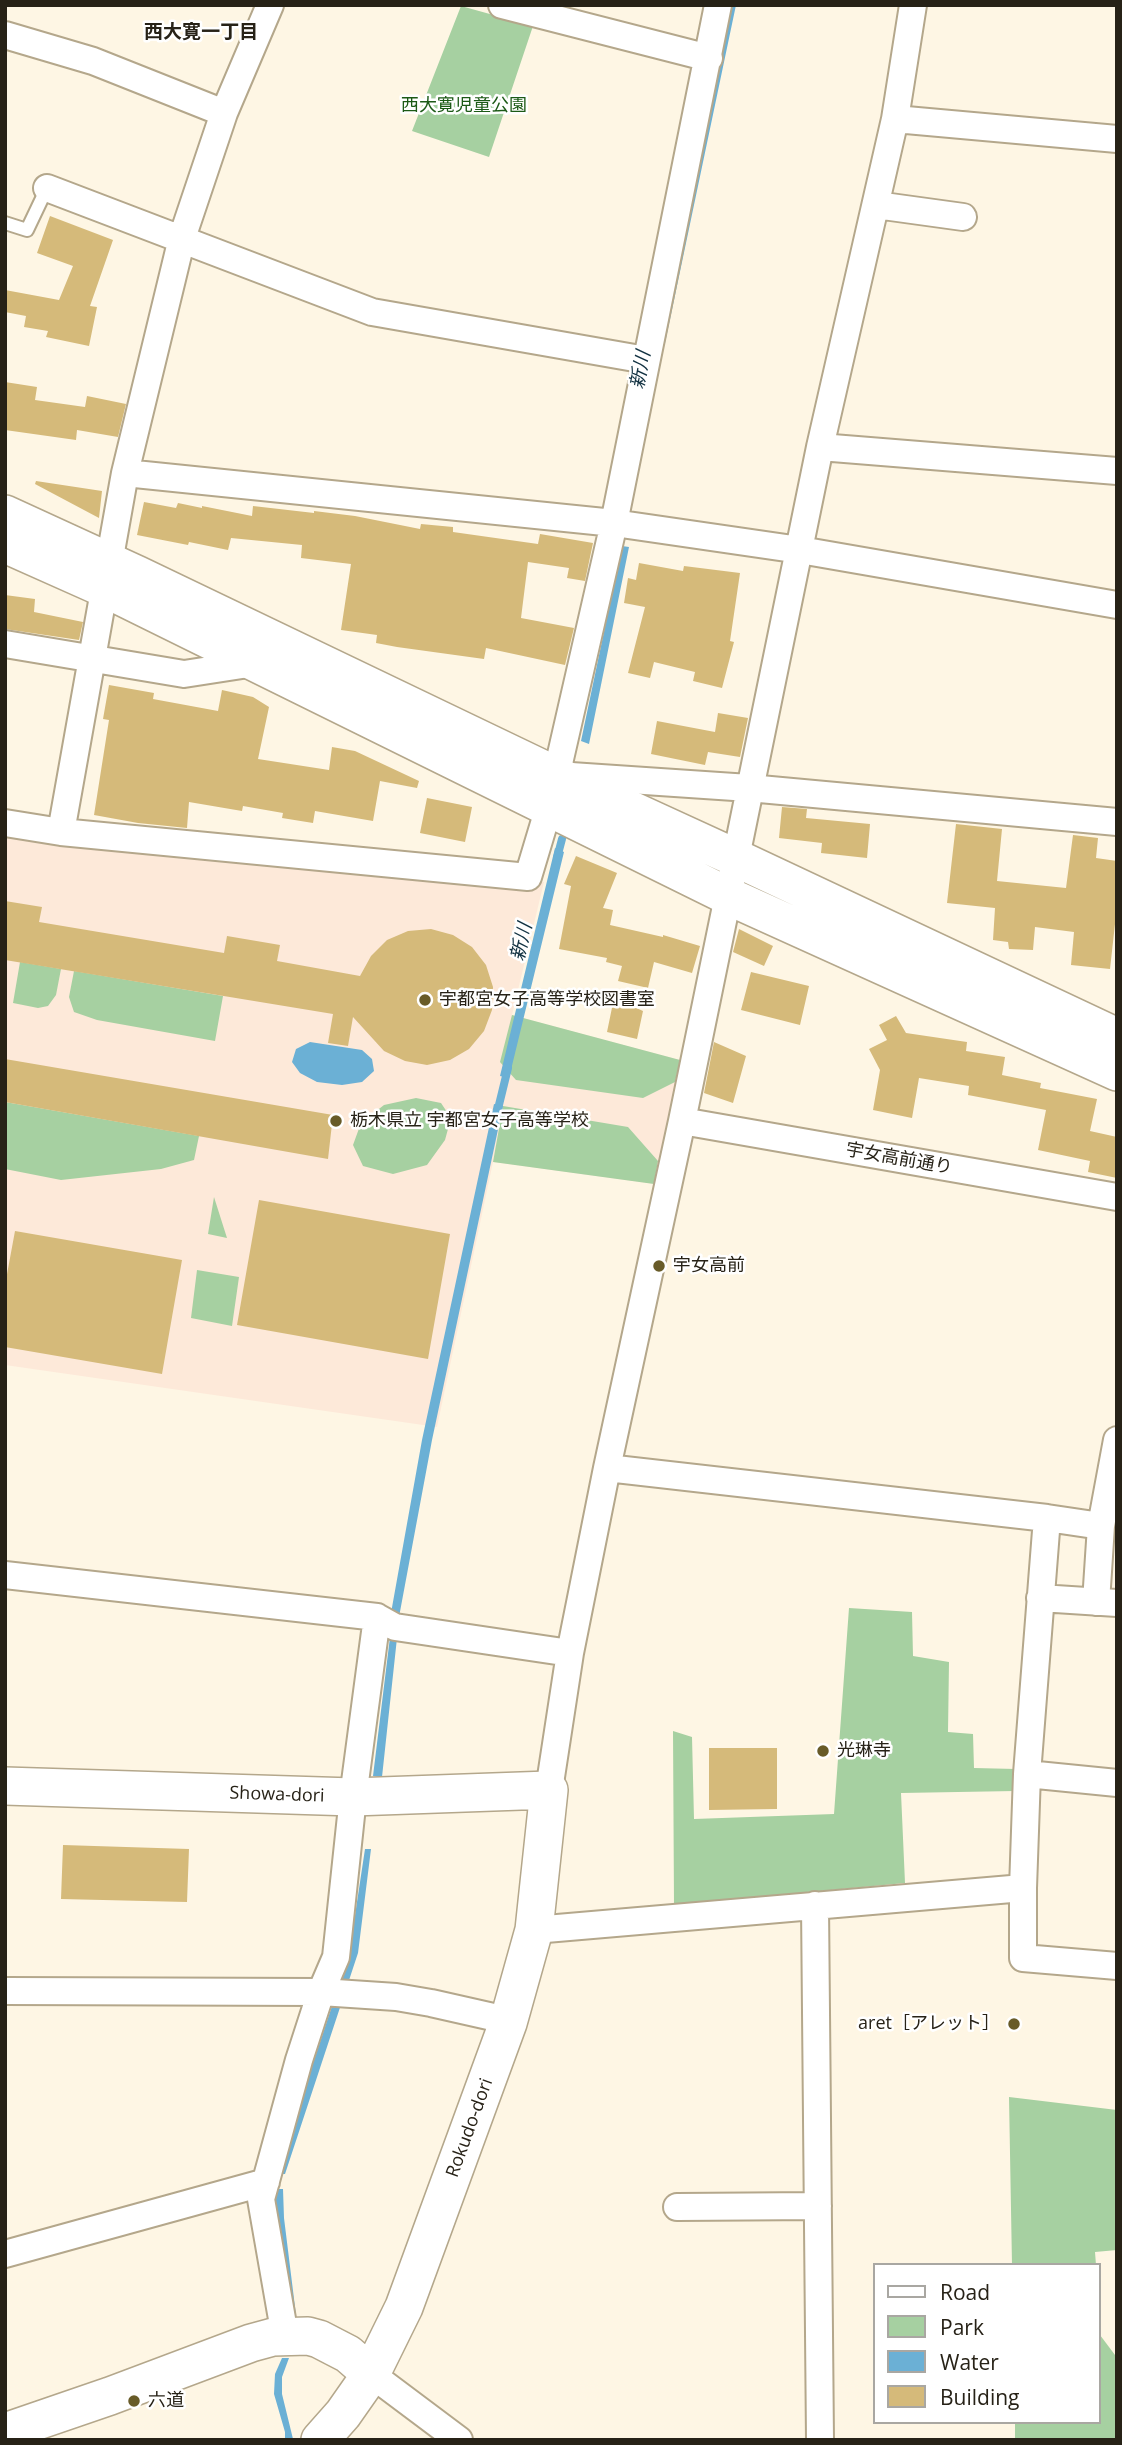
<!DOCTYPE html>
<html>
<head>
<meta charset="utf-8">
<style>
  body { margin:0 }
  #map { position:relative; width:1122px; height:2445px; overflow:hidden; background:#fef6e4; font-family:"Open Sans",sans-serif }
  canvas { display:block }
  .frame { position:absolute; inset:0; border:7px solid #272217; pointer-events:none }
  .legend { position:absolute; left:873px; top:2263px; width:228px; height:161px; box-sizing:border-box; background:#fff; border:2px solid #a9a7a2; margin:0; padding:9px 12px; list-style:none; font-size:21px; color:#272217 }
  .legend li { display:flex; align-items:center; gap:14px; height:35px }
  .legend b { width:35px; border:2px solid #a9a7a2 }
</style>
</head>
<body>
<div id="map">
<canvas width="1122" height="2445"></canvas>
<div class="frame"></div>
<ul class="legend">
<li><b style="height:9px;background:#fff"></b>Road</li>
<li><b style="height:19px;background:#a6d0a1"></b>Park</li>
<li><b style="height:19px;background:#6bb0d5"></b>Water</li>
<li><b style="height:19px;background:#d5ba7a"></b>Building</li>
</ul>
</div>
<script>
const context = document.querySelector('canvas').getContext('2d');
context.lineJoin = 'round';
function fillPath(path, color) { context.fillStyle = color; context.fill(path, 'evenodd'); }
const toPath = rows => new Path2D(rows.map(r => 'M' + r).join(''));
function trace(path, color, width, dash) { context.strokeStyle = color; context.lineWidth = width; context.lineCap = dash ? 'butt' : 'round'; context.setLineDash(dash || []); context.stroke(path); }
function label(font, color, halo, rows, align = 'center') {
  context.font = font + ' "Open Sans","Noto Sans JP",sans-serif'; context.lineWidth = 5; context.setLineDash([]); context.textBaseline = 'middle'; context.strokeStyle = halo; context.fillStyle = color; for (const [text, x, y, turn = 0] of rows) {
    context.save(); context.translate(x, y); context.rotate((+turn || 0) * Math.PI / 180); context.textAlign = isNaN(turn) ? turn : align; if (halo) context.strokeText(text, 0, 0); context.fillText(text, 0, 0); context.restore();
  }
}
fillPath(toPath([
  [5,835,93,847,544,882,512,1015,680,1060,654,1184,493,1162,437,1427,5,1365]
]), '#fde9d9');
fillPath(toPath([
  [461,6,533,26,489,157,412,131],
  [20,962,61,969,56,995,48,1006,38,1008,13,1003],
  [74,971,223,996,215,1041,97,1020,74,1012,69,997],
  [512,1015,680,1060,675,1082,643,1098,516,1080,500,1062],
  [416,1098,441,1103,451,1118,445,1140,427,1165,393,1174,363,1166,353,1145,361,1123,384,1105],
  [5,1102,199,1136,194,1160,161,1169,61,1180,5,1169],
  [503,1106,628,1127,658,1161,654,1184,493,1162],
  [214,1197,227,1238,208,1234],
  [197,1270,239,1277,232,1326,191,1318],
  [849,1608,912,1612,913,1656,949,1662,948,1732,973,1734,974,1768,1016,1769,1015,1791,901,1793,905,1883,674,1905,673,1731,692,1737,694,1819,834,1814],
  [1009,2097,1117,2110,1117,2250,1095,2252,1096,2265,1012,2265],
  [1099,2327,1100,2335,1115,2355,1117,2370,1117,2440,1015,2440,1015,2422,1099,2422]
]), '#a6d0a1');
fillPath(toPath([
  [727,5,736,5,665,343,658,341],
  [622,546,629,547,589,744,581,741],
  [555,848,564,852,509,1078,500,1076],
  [310,1042,362,1050,372,1059,374,1071,362,1082,342,1085,317,1082,300,1073,292,1062,296,1049],
  [494,1104,503,1106,432,1440,399,1617,391,1613,422,1440],
  [390,1637,397,1638,382,1777,373,1776],
  [365,1849,371,1849,358,1953,285,2174,276,2174,349,1955],
  [275,2189,283,2189,284,2218,296,2315,288,2316,275,2212],
  [282,2358,289,2358,282,2377,282,2394,293,2439,288,2440,285,2440,285,2432,274,2394,275,2374]
]), '#6bb0d5');
trace(toPath([
  [557,858,562,839],
  [497,1113,508,1068]
]), '#6bb0d5', 8);
fillPath(toPath([
  [50,216,113,240,90,306,97,307,89,346,46,337,48,331,24,327,26,316,5,312,5,290,59,300,73,266,37,253],
  [5,382,37,387,35,400,85,407,87,396,126,404,118,437,77,430,76,440,5,430],
  [36,481,102,491,99,518,35,484],
  [144,502,176,508,178,503,202,508,202,506,252,516,253,506,314,513,314,511,355,516,420,529,421,524,453,527,453,532,538,544,540,534,593,543,585,581,567,578,569,568,528,562,521,618,574,628,565,665,486,648,484,659,397,647,376,643,377,635,341,630,351,564,301,558,302,545,231,538,228,550,189,542,188,545,137,535],
  [639,563,683,571,684,566,740,573,730,641,734,642,722,688,693,681,695,672,654,662,650,678,628,673,645,607,624,603,628,578,636,580],
  [5,595,35,599,34,612,83,622,79,640,5,629],
  [109,685,154,693,153,699,218,711,222,690,253,697,269,707,258,759,329,770,332,747,355,751,419,781,417,788,380,781,373,821,315,811,313,823,282,818,283,813,243,806,242,811,189,802,187,828,138,823,94,815,109,720,103,719],
  [718,713,748,718,740,757,708,752,705,765,651,754,657,721,715,732],
  [427,798,472,807,465,842,420,833],
  [782,807,807,809,806,818,870,824,867,858,821,853,822,843,779,838],
  [956,824,1002,829,997,881,1066,888,1073,835,1098,838,1096,858,1117,861,1117,906,1110,969,1071,965,1074,932,1035,927,1033,950,1009,949,1008,942,993,940,995,908,947,903],
  [576,856,617,873,603,908,613,910,610,925,663,937,663,935,700,946,692,973,654,962,648,988,618,981,622,966,606,962,607,958,559,949,571,886,564,884],
  [5,901,42,907,39,922,224,953,227,936,280,945,277,961,360,976,371,956,387,940,408,931,431,929,453,935,472,947,486,965,493,987,492,1010,484,1031,469,1049,450,1060,427,1065,405,1061,384,1051,353,1017,348,1046,328,1043,333,1014,5,960],
  [739,929,773,946,764,966,733,952],
  [751,972,809,986,800,1025,741,1010],
  [614,998,643,1011,637,1039,607,1032],
  [896,1016,906,1033,967,1042,966,1051,1005,1057,1002,1075,1041,1083,1040,1088,1097,1099,1090,1131,1117,1137,1117,1178,1088,1172,1090,1161,1038,1150,1046,1110,968,1095,969,1086,919,1078,912,1118,873,1110,880,1070,869,1049,887,1040,879,1025],
  [714,1042,746,1056,733,1103,704,1093],
  [5,1059,333,1115,328,1159,5,1102],
  [259,1200,450,1234,428,1359,237,1325],
  [15,1231,182,1260,162,1374,5,1347,5,1285],
  [709,1748,777,1748,777,1809,709,1810],
  [63,1845,189,1849,187,1902,61,1899]
]), '#d5ba7a');
const lane = toPath([
  [5,223,27,230,47,188]
]);
const street = toPath([
  [502,5,709,58],
  [5,35,93,61,224,113],
  [895,119,1117,139],
  [47,188,372,312,646,360],
  [876,205,963,217],
  [820,447,1117,471],
  [125,473,614,523,800,550,1117,605],
  [5,644,184,674,255,663],
  [571,776,749,788,1117,822],
  [5,823,61,832,528,877,549,807,614,523,718,5],
  [61,832,125,473,182,238,224,113,270,5],
  [682,1121,1117,1197],
  [607,1468,1047,1518,1101,1526,1117,1440],
  [5,1575,377,1617,353,1797,336,1957,321,1992,299,2060,261,2199,285,2336],
  [1040,1598,1117,1603],
  [1096,1602,1101,1526],
  [377,1617,395,1627,570,1653],
  [1027,1774,1117,1783],
  [549,1790,570,1653,607,1468,682,1121,820,447,895,119,913,5],
  [1023,1888,1023,1958,1117,1966],
  [815,1905,820,2440],
  [534,1930,1023,1888,1027,1774,1047,1518],
  [5,1991,321,1992,396,1997,431,2003,493,2017,508,2023],
  [677,2207,818,2206],
  [5,2254,266,2182],
  [371,2374,459,2440]
]);
const secondary = toPath([
  [5,514,138,575,555,775,736,858,1117,1037],
  [5,544,106,589,728,896,1117,1072],
  [5,1786,353,1797,549,1790,534,1930,508,2023,404,2307,371,2374,343,2414,320,2440],
  [5,2432,110,2396,251,2343,273,2337,308,2336,319,2339,348,2354,371,2374]
]);
trace(lane, '#b4a78b', 16);
trace(street, '#b4a78b', 30);
trace(secondary, '#b4a78b', 40);
trace(lane, '#fff', 12);
trace(street, '#fff', 26);
trace(secondary, '#fff', 37);
for (const [x, y, r, color] of [
  [425,1000,7,"#685b28"],
  [336,1121,7,"#685b28"],
  [659,1266,7,"#685b28"],
  [823,1751,7,"#685b28"],
  [1014,2024,7,"#685b28"],
  [134,2401,7,"#685b28"]
]) { const dot = new Path2D(); dot.arc(x, y, r, 0, 2 * Math.PI); context.fillStyle = color; context.fill(dot); trace(dot, '#fff', 2.5); }
label('18px', '#1c5a16', '#fff', [
  ["西大寛児童公園",464,106]
]);
label('18px', '#272217', '#fff', [
  ["宇都宮女子高等学校図書室",439,1000],
  ["栃木県立 宇都宮女子高等学校",350,1121],
  ["宇女高前",673,1266],
  ["光琳寺",837,1751],
  ["aret［アレット］",1000,2024,"right"],
  ["六道",148,2401]
], 'left');
label('18px', '#272217', '#fff', [
  ["宇女高前通り",899,1159,10],
  ["Showa-dori",277,1795,2],
  ["Rokudo-dori",470,2128,-70]
]);
label('bold 19px', '#272217', '#fff', [
  ["西大寛一丁目",201,33]
]);
label('italic 19px', '#113141', '#fff', [
  ["新川",641,370,-79],
  ["新川",522,942,-77]
]);
</script>
</body>
</html>
